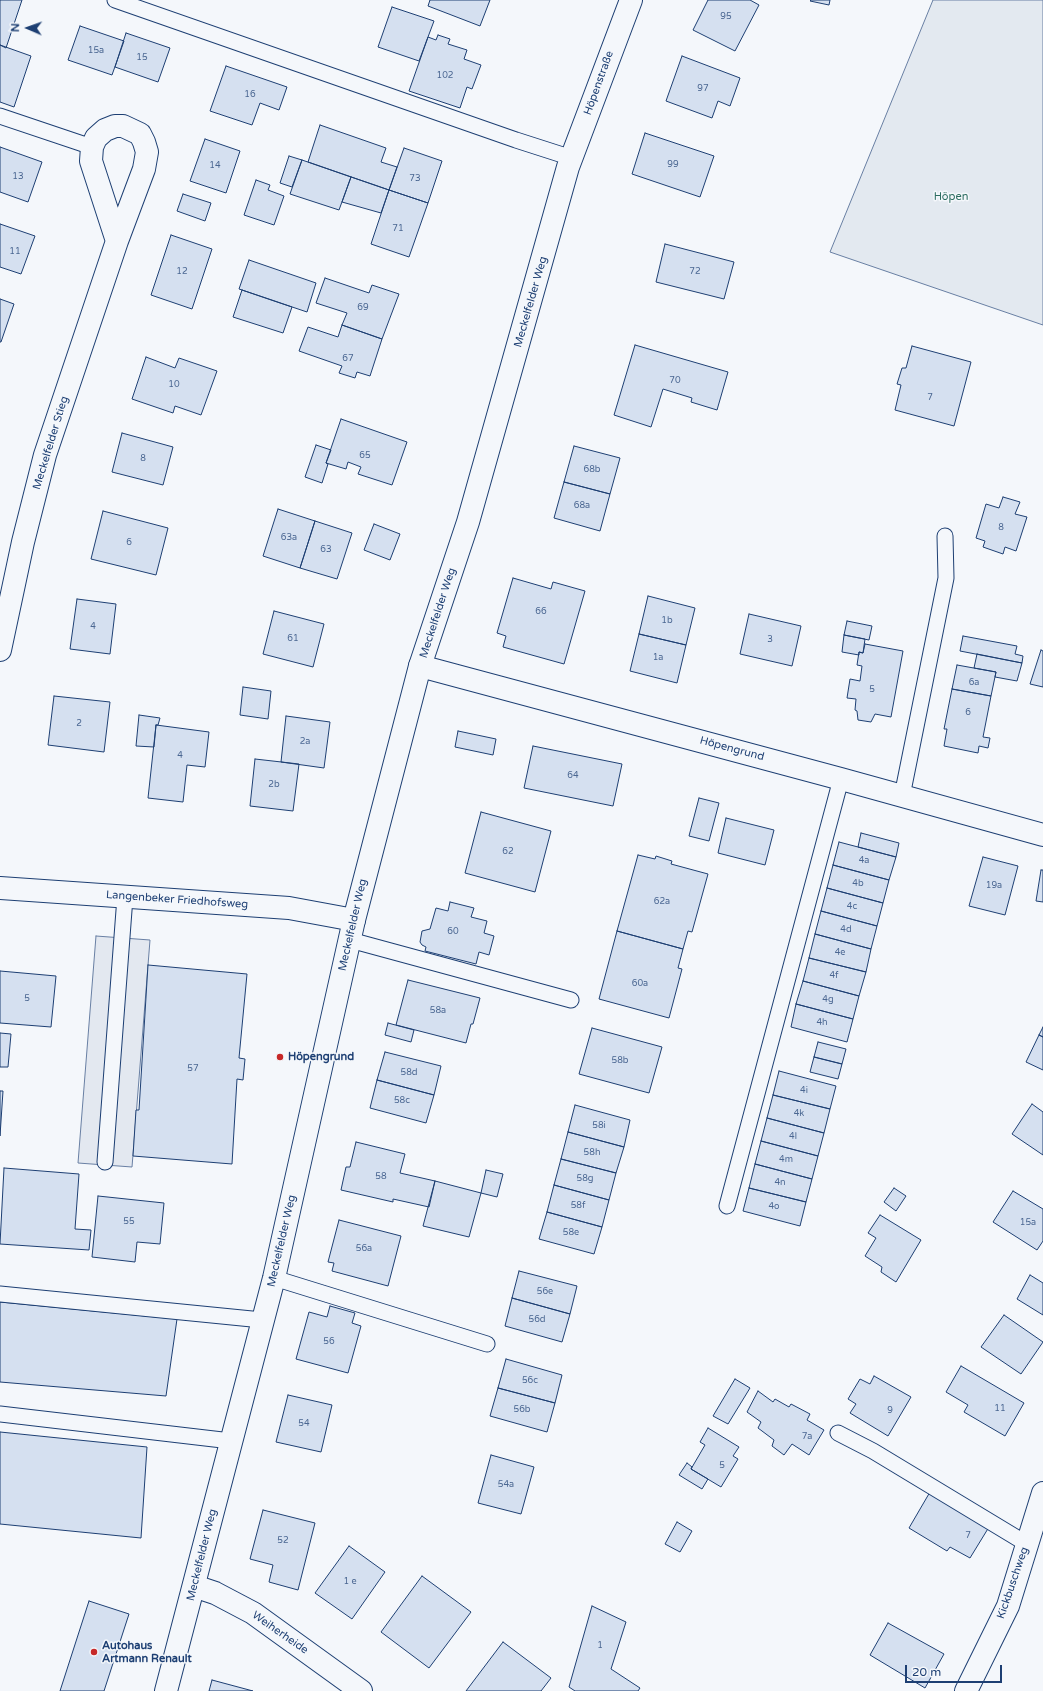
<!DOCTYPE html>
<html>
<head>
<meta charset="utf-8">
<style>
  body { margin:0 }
  #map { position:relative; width:1043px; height:1691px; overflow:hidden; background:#f4f7fb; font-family:"Varela Round",sans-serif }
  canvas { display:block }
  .north { position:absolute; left:8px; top:8px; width:40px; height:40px; -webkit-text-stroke:3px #f4f7fb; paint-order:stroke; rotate:272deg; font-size:11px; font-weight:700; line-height:16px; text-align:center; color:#1d3f73 }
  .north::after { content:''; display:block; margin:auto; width:14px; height:18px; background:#1d3f73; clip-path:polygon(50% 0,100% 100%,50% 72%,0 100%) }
  .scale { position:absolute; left:905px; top:1665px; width:97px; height:18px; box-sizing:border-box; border:2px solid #1d3f73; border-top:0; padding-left:5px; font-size:12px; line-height:14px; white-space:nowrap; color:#1d3f73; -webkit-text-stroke:3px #f4f7fb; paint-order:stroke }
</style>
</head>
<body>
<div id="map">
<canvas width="1043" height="1691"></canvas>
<div class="north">N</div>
<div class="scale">20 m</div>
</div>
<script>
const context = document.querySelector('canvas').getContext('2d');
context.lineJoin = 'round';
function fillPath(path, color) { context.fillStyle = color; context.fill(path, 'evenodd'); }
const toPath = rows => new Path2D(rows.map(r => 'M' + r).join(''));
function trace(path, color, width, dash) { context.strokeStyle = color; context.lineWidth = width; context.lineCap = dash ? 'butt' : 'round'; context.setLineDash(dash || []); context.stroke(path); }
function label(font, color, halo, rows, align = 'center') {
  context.font = font + ' "Varela Round",sans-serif'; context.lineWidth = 3; context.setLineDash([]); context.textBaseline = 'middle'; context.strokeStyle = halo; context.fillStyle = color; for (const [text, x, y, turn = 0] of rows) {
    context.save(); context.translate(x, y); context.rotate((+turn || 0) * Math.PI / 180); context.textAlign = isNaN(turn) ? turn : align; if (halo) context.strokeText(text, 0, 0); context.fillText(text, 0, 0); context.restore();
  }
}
const green = toPath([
  [933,0,1043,0,1043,325,830,252,933,0]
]);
fillPath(green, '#e3e9f0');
trace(green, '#687fa3', 1);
const parking = toPath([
  [96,936,150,940,132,1167,78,1163,96,936]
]);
fillPath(parking, '#e3e8f0');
trace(parking, '#687fa3', 1);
const building = toPath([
  [0,0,22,0,6,48,0,45,0,0],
  [430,0,490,0,480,26,428,6,430,0],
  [708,0,750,0,759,5,735,51,693,30,708,0],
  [811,0,830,0,829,5,810,1,811,0],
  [392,7,434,21,419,61,378,47,392,7],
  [80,26,124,41,112,75,68,60,80,26],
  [126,33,170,48,158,82,115,67,126,33],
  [438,35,450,39,448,44,467,50,464,59,481,65,472,89,467,87,460,108,409,91,428,37,436,40,438,35],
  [0,45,31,56,14,107,0,102,0,45],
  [682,56,740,78,730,106,718,101,712,118,666,101,682,56],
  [226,66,287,87,279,110,260,103,252,125,210,111,226,66],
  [320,125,386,148,381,162,397,167,389,190,308,162,320,125],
  [645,133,714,156,700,197,632,174,645,133],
  [205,139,240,151,226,193,190,181,205,139],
  [0,147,42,162,28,202,0,192,0,147],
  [404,148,442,161,428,203,389,190,404,148],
  [289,156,302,160,292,187,280,183,289,156],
  [302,160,351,177,339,210,290,194,302,160],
  [351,177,389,190,381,213,342,202,351,177],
  [256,180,270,185,268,190,284,196,274,225,244,215,256,180],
  [389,190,428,203,409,257,371,244,389,190],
  [183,194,211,203,205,221,177,211,183,194],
  [0,224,35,236,21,274,0,267,0,224],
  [171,235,212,249,192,309,151,295,171,235],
  [665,244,734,262,724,299,656,282,665,244],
  [249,260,316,283,307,312,239,289,249,260],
  [325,278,369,293,372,285,399,294,382,339,342,325,347,313,316,303,325,278],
  [242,290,292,307,283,333,233,317,242,290],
  [0,299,14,304,1,342,0,342,0,299],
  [342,325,382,339,370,376,357,372,355,378,339,373,342,366,299,351,308,327,338,337,342,325],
  [635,345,728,372,717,410,691,402,692,398,663,389,651,427,614,415,635,345],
  [912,346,971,362,954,426,895,410,901,385,897,384,902,368,906,368,912,346],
  [146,357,175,368,179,358,217,371,201,415,175,406,173,413,132,399,146,357],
  [341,419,407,442,392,485,358,474,361,467,348,462,346,469,326,463,341,419],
  [122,433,173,447,163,485,112,472,122,433],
  [316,445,331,450,326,463,328,464,322,483,305,477,316,445],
  [574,446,620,458,610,494,564,482,574,446],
  [564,482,610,494,600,531,554,518,564,482],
  [1003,497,1020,502,1015,514,1027,517,1016,551,1005,547,1003,554,983,547,985,541,976,538,986,504,999,508,1003,497],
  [278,509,315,521,300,568,263,556,278,509],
  [103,511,168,528,156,575,91,559,103,511],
  [315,521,352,533,337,579,300,568,315,521],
  [374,524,400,534,390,560,364,550,374,524],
  [513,578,551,589,553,582,585,591,564,664,503,647,506,636,497,633,513,578],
  [648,596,695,608,686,645,639,634,648,596],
  [77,599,116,604,110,654,70,649,77,599],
  [274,611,324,624,313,667,263,654,274,611],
  [749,614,801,626,792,666,740,654,749,614],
  [847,621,872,626,869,640,844,635,847,621],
  [639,634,686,645,677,683,630,671,639,634],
  [844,635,865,639,863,653,859,652,859,655,842,652,844,635],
  [963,636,1017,646,1015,654,1023,656,1022,663,960,651,963,636],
  [865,644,903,651,891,717,875,714,871,722,858,720,857,711,855,710,856,699,847,698,850,679,860,681,862,666,857,665,859,652,863,653,865,644],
  [1041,650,1043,651,1043,687,1030,684,1041,650],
  [977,654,1022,663,1017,681,995,677,996,672,974,668,977,654],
  [957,665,996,672,991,696,952,689,957,665],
  [243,687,271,691,268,719,240,715,243,687],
  [952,689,991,696,983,737,990,738,988,748,979,746,978,753,944,746,947,729,944,729,952,689],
  [54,696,110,702,104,752,48,745,54,696],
  [139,715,160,718,158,725,156,725,154,747,136,746,139,715],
  [286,716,330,722,324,768,281,762,286,716],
  [156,725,209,732,205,767,187,765,183,802,148,798,156,725],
  [458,731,496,739,493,755,455,747,458,731],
  [533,746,622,764,613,806,524,788,533,746],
  [255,759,299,764,293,811,250,806,255,759],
  [699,798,719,803,709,841,689,836,699,798],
  [481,812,551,831,535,892,465,873,481,812],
  [726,818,774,830,765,865,718,853,726,818],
  [861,833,899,843,896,857,858,847,861,833],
  [839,842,896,857,889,880,833,865,839,842],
  [638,855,655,859,656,856,672,861,671,864,708,874,692,932,688,931,683,949,617,931,638,855],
  [983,857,1018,866,1005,915,969,906,983,857],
  [833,865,889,880,883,903,827,888,833,865],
  [1041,870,1043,870,1043,902,1036,901,1041,870],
  [827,888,883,903,877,926,821,911,827,888],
  [450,902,474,908,471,917,487,921,484,933,494,936,489,955,479,952,476,964,425,951,426,947,422,945,420,942,422,931,430,929,436,908,448,911,450,902],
  [821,911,877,926,871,949,815,934,821,911],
  [617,931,683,949,678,968,682,969,669,1018,599,999,617,931],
  [815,934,871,949,866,972,809,958,815,934],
  [809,958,866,972,859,996,803,981,809,958],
  [148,965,247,974,239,1058,245,1059,243,1080,237,1079,232,1164,133,1156,136,1110,139,1110,148,965],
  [0,971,56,976,51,1027,0,1023,0,971],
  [408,980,480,998,473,1024,471,1024,466,1043,396,1025,408,980],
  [803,981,859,996,853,1019,796,1004,803,981],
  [796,1004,853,1019,847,1042,791,1027,796,1004],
  [388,1023,414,1030,411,1042,385,1035,388,1023],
  [1043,1027,1043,1037,1039,1035,1043,1027],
  [592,1028,662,1047,649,1093,579,1074,592,1028],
  [0,1033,11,1034,8,1067,0,1067,0,1033],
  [1039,1035,1043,1037,1043,1070,1026,1062,1039,1035],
  [818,1042,846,1049,842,1064,814,1057,818,1042],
  [385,1052,441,1066,434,1095,377,1080,385,1052],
  [814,1057,842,1064,838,1079,810,1072,814,1057],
  [779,1071,836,1086,830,1109,773,1095,779,1071],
  [377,1080,434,1095,426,1123,370,1108,377,1080],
  [0,1091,3,1091,0,1136,0,1091],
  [773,1095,830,1109,824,1133,767,1118,773,1095],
  [1032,1104,1043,1112,1043,1155,1012,1134,1032,1104],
  [575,1105,630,1120,624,1147,568,1132,575,1105],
  [767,1118,824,1133,818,1156,761,1141,767,1118],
  [568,1132,624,1147,616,1173,561,1159,568,1132],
  [761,1141,818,1156,812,1179,755,1164,761,1141],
  [356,1142,405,1154,400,1173,435,1181,429,1207,393,1199,393,1202,341,1190,346,1167,350,1167,356,1142],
  [561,1159,616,1173,609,1200,554,1185,561,1159],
  [755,1164,812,1179,806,1202,749,1188,755,1164],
  [4,1168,79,1174,75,1229,91,1230,89,1250,0,1244,4,1168],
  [486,1170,503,1174,497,1197,481,1193,486,1170],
  [435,1181,481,1193,469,1237,423,1226,435,1181],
  [554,1185,609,1200,602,1227,547,1212,554,1185],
  [749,1188,806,1202,800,1226,743,1211,749,1188],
  [894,1188,906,1196,896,1211,884,1202,894,1188],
  [1013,1191,1043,1209,1043,1241,1037,1250,993,1222,1013,1191],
  [98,1196,164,1203,160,1244,137,1242,135,1262,92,1257,98,1196],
  [547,1212,602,1227,594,1254,539,1239,547,1212],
  [880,1215,921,1240,896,1282,881,1272,882,1267,865,1256,876,1238,868,1233,880,1215],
  [339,1220,401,1236,388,1286,332,1271,334,1263,328,1262,339,1220],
  [519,1271,577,1286,570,1314,512,1298,519,1271],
  [1030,1275,1043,1283,1043,1315,1017,1299,1030,1275],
  [512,1298,570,1314,562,1342,505,1326,512,1298],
  [0,1302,177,1319,166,1396,0,1382,0,1302],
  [330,1306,355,1313,352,1323,361,1326,348,1373,296,1359,309,1312,327,1317,330,1306],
  [1004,1315,1043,1342,1021,1374,981,1347,1004,1315],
  [506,1359,562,1375,555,1403,498,1388,506,1359],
  [961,1366,1024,1403,1005,1436,964,1412,968,1405,946,1392,961,1366],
  [874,1376,911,1397,888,1436,850,1413,856,1404,848,1399,860,1379,870,1384,874,1376],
  [735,1379,750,1388,728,1424,713,1416,735,1379],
  [498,1388,555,1403,547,1432,490,1416,498,1388],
  [758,1391,773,1402,775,1399,789,1407,791,1404,810,1414,807,1420,824,1430,809,1455,792,1444,784,1455,772,1446,774,1440,758,1428,761,1422,747,1412,758,1391],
  [288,1395,332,1405,321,1452,276,1442,288,1395],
  [708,1428,739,1447,733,1456,738,1459,721,1487,691,1469,705,1445,700,1442,708,1428],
  [0,1432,147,1447,141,1538,0,1524,0,1432],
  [491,1455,534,1467,521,1514,478,1503,491,1455],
  [687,1463,692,1467,691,1469,708,1479,702,1489,679,1475,687,1463],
  [930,1492,989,1527,970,1558,950,1547,947,1551,909,1528,930,1492],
  [263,1510,315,1523,298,1590,269,1582,273,1565,250,1559,263,1510],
  [677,1522,692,1531,680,1552,665,1544,677,1522],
  [349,1546,385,1572,352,1619,315,1593,349,1546],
  [422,1576,471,1612,429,1668,381,1632,422,1576],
  [89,1601,129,1614,104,1691,60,1691,89,1601],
  [592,1606,626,1622,611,1669,640,1688,638,1691,575,1691,569,1687,592,1606],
  [888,1623,944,1654,925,1688,870,1655,888,1623],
  [503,1642,551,1678,541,1691,466,1691,503,1642],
  [212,1680,253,1691,209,1691,212,1680]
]);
fillPath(building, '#d5e0f0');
trace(building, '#1d3f73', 1);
const lane = toPath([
  [115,0,516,140,572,158],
  [0,116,92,147],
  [902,796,946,578,945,536],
  [350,940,571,1000],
  [105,1162,125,897],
  [727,1206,841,779],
  [274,1278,487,1344],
  [0,1294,262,1320],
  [0,1414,231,1441],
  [838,1433,873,1451,1027,1544]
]);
const street = toPath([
  [0,650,23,542,45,455,117,241,144,169,147,152,144,142,140,134,123,126,115,126,105,130,96,138,92,147,91,161,117,241],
  [420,666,841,779,1043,835],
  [0,888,289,908,354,920],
  [194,1586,215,1593,253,1613,361,1691],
  [966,1691,1008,1606,1043,1493]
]);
const secondary = toPath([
  [166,1691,274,1278,354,920,420,666,468,522,568,167,631,0]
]);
trace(lane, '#1d3f73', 17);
trace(street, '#1d3f73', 24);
trace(secondary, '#1d3f73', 24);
trace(lane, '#f4f7fb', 15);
trace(street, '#f4f7fb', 22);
trace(secondary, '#f4f7fb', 22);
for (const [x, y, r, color] of [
  [280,1057,4,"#c62828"],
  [94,1652,4,"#c62828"]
]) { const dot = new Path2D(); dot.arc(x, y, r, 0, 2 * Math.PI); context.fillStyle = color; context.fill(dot); trace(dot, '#f4f7fb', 1.5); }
label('9px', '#4b6792', null, [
  ["95",726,17],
  ["15a",96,51],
  ["15",142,58],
  ["102",445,76],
  ["97",703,89],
  ["16",250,95],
  ["99",673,165],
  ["14",215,166],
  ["13",18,177],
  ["73",415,179],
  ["71",398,229],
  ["11",15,252],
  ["12",182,272],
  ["72",695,272],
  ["69",363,308],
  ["67",348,359],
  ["70",675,381],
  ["10",174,385],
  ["7",930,398],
  ["65",365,456],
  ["8",143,459],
  ["68b",592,470],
  ["68a",582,506],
  ["8",1001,528],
  ["63a",289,538],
  ["6",129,543],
  ["63",326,550],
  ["66",541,612],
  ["1b",667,621],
  ["4",93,627],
  ["61",293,639],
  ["3",770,640],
  ["1a",658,658],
  ["6a",974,683],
  ["5",872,690],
  ["6",968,713],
  ["2",79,724],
  ["2a",305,742],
  ["4",180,756],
  ["64",573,776],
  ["2b",274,785],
  ["62",508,852],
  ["4a",864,861],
  ["4b",858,884],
  ["19a",994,886],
  ["62a",662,902],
  ["4c",852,907],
  ["4d",846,930],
  ["60",453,932],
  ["4e",840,953],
  ["4f",834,976],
  ["60a",640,984],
  ["5",27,999],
  ["4g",828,1000],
  ["58a",438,1011],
  ["4h",822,1023],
  ["58b",620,1061],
  ["57",193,1069],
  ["58d",409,1073],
  ["4i",804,1091],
  ["58c",402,1101],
  ["4k",799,1114],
  ["58i",599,1126],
  ["4l",793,1137],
  ["58h",592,1153],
  ["4m",786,1160],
  ["58",381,1177],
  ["58g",585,1179],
  ["4n",780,1183],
  ["58f",578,1206],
  ["4o",774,1207],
  ["55",129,1222],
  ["15a",1028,1223],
  ["58e",571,1233],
  ["56a",364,1249],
  ["56e",545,1292],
  ["56d",537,1320],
  ["56",329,1342],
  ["56c",530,1381],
  ["11",1000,1409],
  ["56b",522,1410],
  ["9",890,1411],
  ["54",304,1424],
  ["7a",807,1437],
  ["5",722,1466],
  ["54a",506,1485],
  ["7",968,1536],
  ["52",283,1541],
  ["1 e",350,1582],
  ["1",600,1646]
]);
label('11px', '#1d3f73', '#f4f7fb', [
  ["Höpenstraße",599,83,-70],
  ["Meckelfelder Weg",531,302,-74],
  ["Meckelfelder Stieg",51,443,-73],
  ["Meckelfelder Weg",438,613,-72],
  ["Höpengrund",732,749,15],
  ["Langenbeker Friedhofsweg",177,900,4],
  ["Meckelfelder Weg",353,925,-77],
  ["Meckelfelder Weg",282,1241,-77],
  ["Meckelfelder Weg",202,1555,-76],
  ["Kickbuschweg",1013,1583,-71],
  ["Weiherheide",280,1633,35]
]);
label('11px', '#2c6c60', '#f4f7fb', [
  ["Höpen",951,197]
]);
label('bold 11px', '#1d3f73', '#f4f7fb', [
  ["Höpengrund",288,1057],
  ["Autohaus",102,1646],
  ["Artmann Renault",102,1659]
], 'left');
</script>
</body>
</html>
